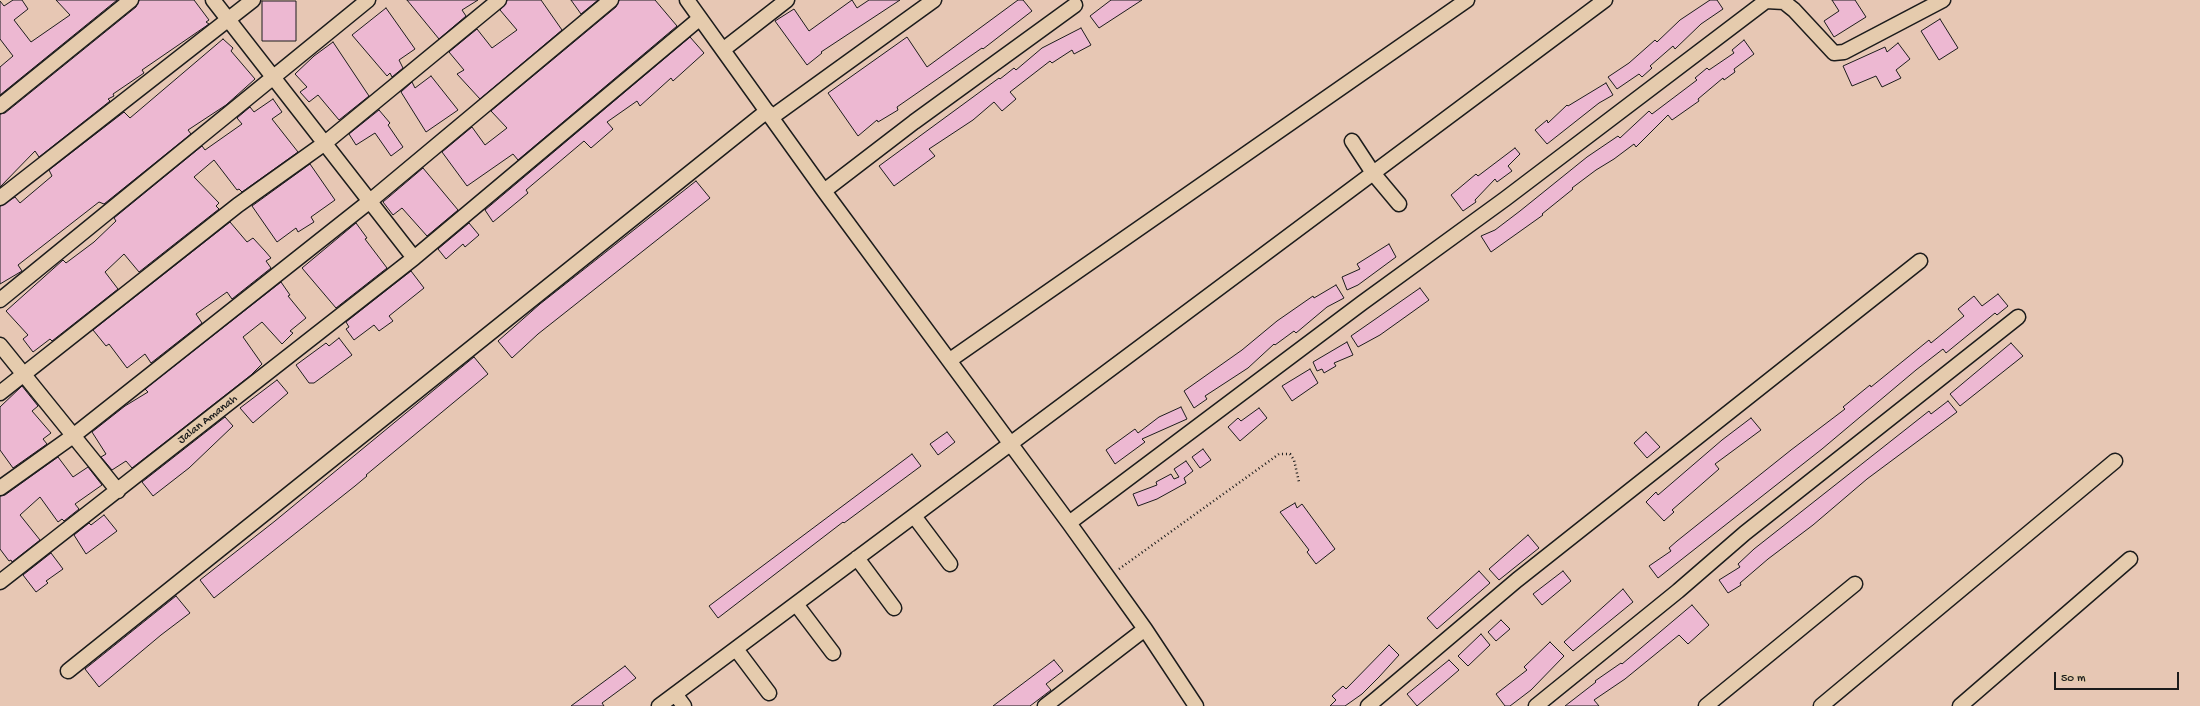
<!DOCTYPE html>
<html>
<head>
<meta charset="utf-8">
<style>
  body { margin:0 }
  #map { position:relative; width:2200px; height:706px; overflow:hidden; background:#e7c7b4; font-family:"Gochi Hand",sans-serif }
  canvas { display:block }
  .scale { position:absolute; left:2054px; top:672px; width:125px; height:18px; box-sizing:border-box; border:2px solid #1c1c1c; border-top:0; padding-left:5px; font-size:12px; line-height:14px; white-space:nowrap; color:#1c1c1c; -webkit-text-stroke:3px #e5cbad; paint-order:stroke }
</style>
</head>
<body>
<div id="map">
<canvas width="2200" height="706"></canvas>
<div class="scale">50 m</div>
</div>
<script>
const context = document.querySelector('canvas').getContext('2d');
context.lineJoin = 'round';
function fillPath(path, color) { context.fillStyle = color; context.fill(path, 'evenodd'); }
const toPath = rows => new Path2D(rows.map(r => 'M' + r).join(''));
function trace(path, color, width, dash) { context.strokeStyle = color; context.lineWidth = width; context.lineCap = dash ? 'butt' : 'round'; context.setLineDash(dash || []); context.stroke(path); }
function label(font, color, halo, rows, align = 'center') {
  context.font = font + ' "Gochi Hand",sans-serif'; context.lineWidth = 4; context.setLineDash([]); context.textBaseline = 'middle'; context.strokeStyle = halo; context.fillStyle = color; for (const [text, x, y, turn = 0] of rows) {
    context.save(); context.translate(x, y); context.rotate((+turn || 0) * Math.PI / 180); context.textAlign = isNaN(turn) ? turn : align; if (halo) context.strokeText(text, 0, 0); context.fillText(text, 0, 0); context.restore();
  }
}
const building = toPath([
  [13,0,22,0,28,9,14,20,31,42,70,15,56,0,117,0,0,95,0,67,13,56,0,39,0,1,4,6,13,0],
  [139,0,194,0,209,20,206,22,209,24,142,70,144,73,113,94,114,96,108,99,110,101,39,157,35,151,0,187,0,114,5,113,136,7,139,0],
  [407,0,478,0,462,10,466,16,439,39,407,0],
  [507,0,541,0,562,30,480,99,457,74,464,70,449,52,477,29,492,48,517,30,500,10,507,0],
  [571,0,598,0,581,14,571,0],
  [619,0,655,0,677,26,518,160,513,154,467,186,442,152,472,127,485,145,507,128,491,111,616,7,619,0],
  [852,0,857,8,869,0,900,0,821,52,822,53,807,65,775,21,794,9,809,31,852,0],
  [1018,0,1023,0,1032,11,983,49,982,48,897,107,898,110,878,122,877,120,858,136,828,93,907,37,927,67,1018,0],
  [1111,0,1142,0,1099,28,1090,16,1111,0],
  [1710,0,1717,0,1723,9,1701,24,1675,49,1673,46,1650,66,1652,68,1642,77,1639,74,1617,89,1608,77,1629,63,1655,40,1657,42,1680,20,1710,0],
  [1832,0,1855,0,1866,17,1834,37,1824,21,1839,11,1832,0],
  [262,1,296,1,296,41,262,41,262,1],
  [386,8,415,49,399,60,403,68,392,77,390,73,387,76,352,35,386,8],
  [1940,19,1958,48,1939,60,1921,31,1940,19],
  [1081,28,1091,45,1074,54,1072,50,1052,63,1050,61,1010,92,1016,99,1002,111,994,102,973,120,929,149,935,156,894,186,879,166,999,78,1000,79,1014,68,1016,70,1042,48,1081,28],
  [690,37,704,53,673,81,671,78,640,106,637,101,607,122,613,129,591,148,584,141,526,190,528,193,493,222,485,210,690,37],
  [223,39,233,48,231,51,255,79,226,105,188,130,191,134,104,204,99,202,18,265,22,271,0,284,0,206,15,197,20,203,52,176,49,170,124,112,130,118,223,39],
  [1744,40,1754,54,1734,69,1735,72,1724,80,1723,78,1698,99,1699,101,1672,120,1668,115,1636,147,1634,144,1614,159,1596,170,1572,188,1573,189,1542,214,1543,215,1491,252,1481,236,1495,230,1520,211,1587,157,1618,136,1620,138,1649,111,1652,114,1697,80,1695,78,1707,68,1709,70,1734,53,1732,50,1744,40],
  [333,42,369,96,339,120,318,95,309,102,300,92,307,87,295,74,314,56,333,42],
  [1898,43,1910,59,1896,70,1901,78,1882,87,1876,76,1852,86,1843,66,1885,47,1887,52,1898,43],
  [431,76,458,110,426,132,401,92,412,82,415,88,431,76],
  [1606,83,1613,95,1599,103,1547,144,1535,130,1547,120,1548,123,1567,105,1568,106,1606,83],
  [273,99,282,112,272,119,298,152,242,192,239,189,237,190,214,160,194,177,219,203,216,206,219,209,139,272,124,254,105,272,118,289,52,341,50,339,33,352,23,339,28,335,6,311,63,260,66,263,94,242,116,221,114,218,202,146,205,150,242,124,237,118,250,107,254,112,273,99],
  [379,110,390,123,388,125,403,147,391,156,375,133,356,145,349,134,379,110],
  [1515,148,1520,154,1508,166,1512,171,1497,182,1495,179,1475,200,1476,202,1463,211,1451,195,1476,174,1478,176,1515,148],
  [310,164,335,200,311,217,314,222,298,232,296,228,277,242,252,206,310,164],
  [423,168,458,210,427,236,402,208,393,215,383,202,423,168],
  [696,181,710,198,538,334,512,358,498,341,540,304,696,181],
  [230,222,247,242,253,238,265,251,271,258,266,261,271,268,232,299,227,292,196,314,202,323,151,363,145,354,127,368,109,344,106,346,93,330,230,222],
  [356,223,367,238,365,239,387,268,336,308,302,268,356,223],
  [469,223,479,235,465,247,463,244,446,259,438,249,469,223],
  [1389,244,1396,257,1358,285,1347,290,1342,277,1360,269,1357,264,1389,244],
  [411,271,424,288,389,316,393,321,379,331,374,325,354,340,346,329,349,327,346,322,411,271],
  [281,282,290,295,288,296,306,318,290,331,293,333,282,344,262,322,243,337,262,364,251,375,132,468,126,461,112,470,101,457,106,454,92,432,125,406,148,392,145,389,281,282],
  [1336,285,1344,298,1327,307,1296,333,1294,331,1275,345,1274,344,1248,368,1205,396,1207,399,1194,408,1184,391,1242,350,1277,321,1313,296,1314,298,1336,285],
  [1420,288,1429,300,1380,335,1358,347,1351,336,1420,288],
  [1998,294,2008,306,1997,315,1995,313,1946,353,1943,349,1916,370,1822,449,1658,578,1649,566,1671,551,1669,548,1677,541,1791,450,1845,409,1843,407,1870,385,1871,387,1929,340,1931,343,1964,316,1958,309,1974,296,1982,306,1998,294],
  [339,338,352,355,314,383,309,383,296,365,326,343,329,346,339,338],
  [1347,342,1353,355,1334,363,1336,366,1324,373,1322,369,1317,371,1313,362,1347,342],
  [2011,343,2023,356,1960,406,1950,394,2011,343],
  [474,357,488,374,366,475,367,476,355,486,214,598,200,580,275,521,474,357],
  [1310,369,1318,383,1292,401,1282,386,1310,369],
  [277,380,288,393,253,423,240,408,277,380],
  [22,386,38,406,32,411,51,433,43,439,47,444,13,468,0,450,0,407,22,386],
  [1948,401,1957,412,1867,479,1813,525,1768,559,1740,583,1741,585,1728,593,1719,580,1740,567,1738,564,1754,549,1929,411,1931,414,1948,401],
  [1181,407,1187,419,1142,439,1145,442,1115,464,1106,450,1135,429,1138,433,1159,417,1181,407],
  [1259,408,1267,418,1240,441,1228,427,1238,418,1241,421,1259,408],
  [225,417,233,426,189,468,153,496,142,482,225,417],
  [1751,418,1761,430,1715,464,1719,469,1672,510,1674,512,1664,521,1646,502,1656,492,1658,495,1722,440,1751,418],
  [947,432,955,442,938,455,930,444,947,432],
  [1646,432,1660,447,1647,458,1634,443,1646,432],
  [1203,449,1211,460,1200,468,1192,457,1203,449],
  [912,454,921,466,844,523,843,522,718,618,709,606,912,454],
  [58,457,73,477,88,467,102,485,75,504,79,509,64,521,62,519,58,522,40,497,20,515,40,540,12,562,11,560,9,561,0,549,0,496,5,495,58,457],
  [1186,461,1193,471,1184,478,1186,483,1157,499,1138,506,1133,494,1157,485,1156,482,1171,474,1174,479,1179,477,1174,469,1186,461],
  [1295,503,1297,508,1302,504,1335,549,1316,564,1307,552,1309,550,1280,512,1295,503],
  [104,515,117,531,86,554,74,535,89,523,91,525,104,515],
  [1528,535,1539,548,1499,580,1489,569,1528,535],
  [51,553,63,569,46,581,48,583,36,592,23,575,51,553],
  [1479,571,1490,583,1437,629,1427,618,1479,571],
  [1563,571,1571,581,1542,605,1533,594,1563,571],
  [1623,589,1633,602,1573,651,1564,642,1623,589],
  [176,596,190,613,161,635,99,687,85,669,176,596],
  [1692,605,1709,625,1688,644,1679,635,1625,679,1594,700,1599,706,1565,706,1596,682,1595,681,1621,663,1622,664,1692,605],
  [1501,620,1510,629,1496,641,1488,632,1501,620],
  [1481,634,1490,645,1468,666,1458,656,1481,634],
  [1550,642,1564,656,1531,690,1510,706,1505,706,1496,694,1527,670,1524,667,1550,642],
  [1389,645,1399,655,1379,677,1362,694,1345,706,1330,706,1336,700,1332,696,1343,686,1346,689,1389,645],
  [1054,660,1063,671,1046,684,1051,690,1030,706,993,706,1054,660],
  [1449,660,1459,670,1417,706,1407,694,1449,660],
  [625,666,636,678,602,703,604,706,571,706,625,666]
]);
fillPath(building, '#edb8d2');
trace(building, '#1c1c1c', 1);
const street = toPath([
  [213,0,414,258],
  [687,0,824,191,1069,523,1145,629,1196,706],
  [724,49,787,0],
  [0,106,131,0],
  [772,117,934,0],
  [1352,141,1373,173,1399,204],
  [824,191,914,122,1075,5],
  [0,198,253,0],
  [0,300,368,0],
  [0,345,118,491],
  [950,360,1467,0],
  [0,393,238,205,325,143,499,0],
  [0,488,73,436,370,201,611,0],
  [914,516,950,564],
  [1069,523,1362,303,1505,199,1766,1,1784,2,1794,10,1834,53,1844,52,1943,0],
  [857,558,894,608],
  [0,582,414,258,699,19],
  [796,604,833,653],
  [736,649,769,693],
  [68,671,767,111],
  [675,694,684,706],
  [659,706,1605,0],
  [1045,706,1145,629],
  [1368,706,1517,580,1920,261],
  [1536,706,1678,591,1745,533,2018,317],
  [1706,706,1855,584],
  [1821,706,2115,461],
  [1960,706,2130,559]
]);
trace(street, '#1c1c1c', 17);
trace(toPath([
  [1119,569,1279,454,1290,454,1294,460,1299,482]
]), '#1c1c1c', 2.5, [1, 3]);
trace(street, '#e5cbad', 14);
label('12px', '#1c1c1c', '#e5cbad', [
  ["Jalan Amanah",208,420,-38]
]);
</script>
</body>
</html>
